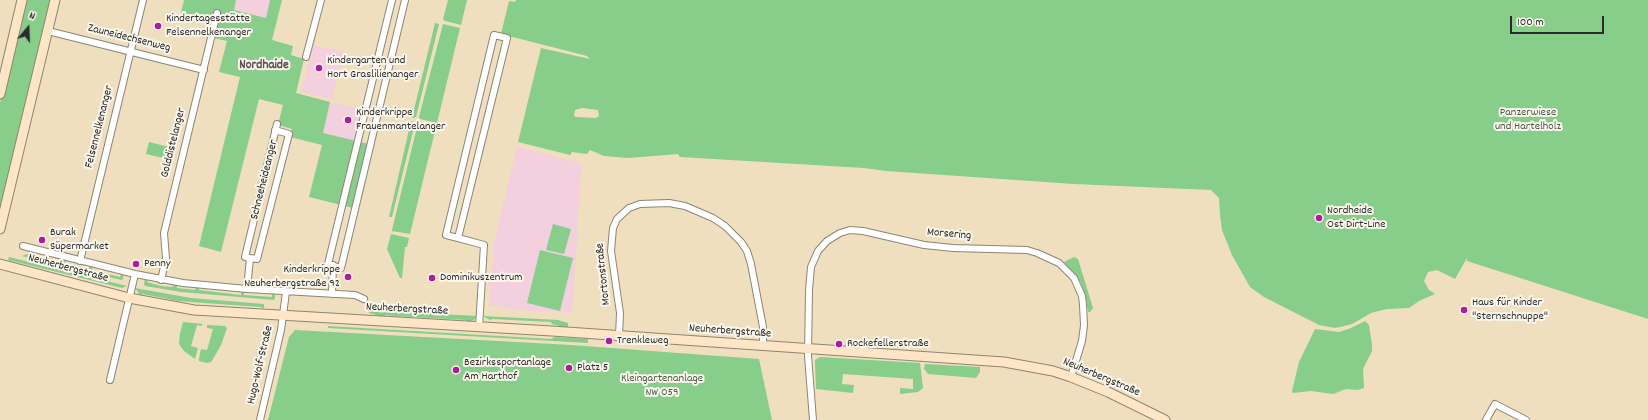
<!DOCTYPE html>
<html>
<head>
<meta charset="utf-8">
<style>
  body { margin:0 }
  #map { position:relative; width:1648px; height:420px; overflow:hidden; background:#efdfbe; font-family:Dekko,sans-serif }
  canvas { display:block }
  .north { position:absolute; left:8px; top:8px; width:40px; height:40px; -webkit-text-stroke:3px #fbf7ec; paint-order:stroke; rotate:19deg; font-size:11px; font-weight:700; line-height:16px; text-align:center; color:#2b2b2b }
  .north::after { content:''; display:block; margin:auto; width:14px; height:18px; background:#2b2b2b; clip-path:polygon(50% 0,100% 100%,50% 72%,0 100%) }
  .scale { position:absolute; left:1510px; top:16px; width:94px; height:18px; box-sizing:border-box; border:2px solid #2b2b2b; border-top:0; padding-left:5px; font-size:12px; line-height:14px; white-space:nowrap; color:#2b2b2b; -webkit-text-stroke:3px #fbf7ec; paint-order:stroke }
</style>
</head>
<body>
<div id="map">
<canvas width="1648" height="420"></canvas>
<div class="north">N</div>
<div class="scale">100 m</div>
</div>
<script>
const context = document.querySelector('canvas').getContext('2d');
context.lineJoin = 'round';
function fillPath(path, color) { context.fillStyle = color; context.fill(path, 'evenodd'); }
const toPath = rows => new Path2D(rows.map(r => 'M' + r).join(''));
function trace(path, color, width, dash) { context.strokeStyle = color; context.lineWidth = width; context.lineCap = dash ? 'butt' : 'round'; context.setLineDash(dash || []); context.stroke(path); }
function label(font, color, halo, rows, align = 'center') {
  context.font = font + ' Dekko,sans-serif'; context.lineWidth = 4; context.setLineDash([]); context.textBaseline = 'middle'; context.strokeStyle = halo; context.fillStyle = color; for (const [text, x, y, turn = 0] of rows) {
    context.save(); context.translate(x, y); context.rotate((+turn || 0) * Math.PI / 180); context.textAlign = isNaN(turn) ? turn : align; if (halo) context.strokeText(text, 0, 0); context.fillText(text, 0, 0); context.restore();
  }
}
fillPath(toPath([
  [236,0,270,0,266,18,234,10],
  [313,45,344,52,332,99,301,92],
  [330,102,364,110,356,141,323,133],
  [517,147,581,163,580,200,576,228,578,229,572,313,517,310,489,305,490,287,488,283,494,259,494,242]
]), '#f4cfdd');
fillPath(toPath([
  [25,0,51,0,0,213,0,103],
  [184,0,236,0,234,10,266,18,270,0,282,0,272,40,293,46,291,55,304,59,296,93,330,102,323,133,369,144,353,208,309,197,322,145,290,137,292,129,278,125,283,105,259,99,221,252,199,246,240,77,219,72,227,41,213,38,217,22,181,13],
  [448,0,467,0,461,25,445,21,443,19],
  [516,0,1648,0,1648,319,1467,261,1467,258,1455,279,1437,270,1428,272,1424,281,1429,290,1435,294,1419,301,1409,308,1387,309,1371,313,1352,324,1340,327,1335,328,1319,325,1264,297,1250,287,1232,255,1222,230,1220,215,1219,198,1211,190,1074,184,886,171,864,168,680,157,678,154,629,158,604,156,590,150,587,154,572,152,570,155,518,142,541,48,590,59,587,56,501,34,509,1,515,2],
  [582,108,598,110,599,116,596,118,576,117,574,116,575,110],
  [435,23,439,24,416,117,412,118],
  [443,24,460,28,437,123,420,119,419,117],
  [411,121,415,123,392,217,389,217],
  [418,123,436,127,410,234,392,231,392,230],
  [149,142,174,148,171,160,146,154],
  [553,224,571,229,564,254,546,250],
  [391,234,409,238,407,247,405,247,402,278,400,278,387,249],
  [540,250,573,258,560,311,527,303],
  [33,252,35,252,34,256,62,263,63,259,66,260,65,264,89,269,90,265,93,266,92,270,120,277,122,272,124,273,123,279,121,280,22,256],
  [9,257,127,286,122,288,8,260],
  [1074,257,1078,259,1093,308,1090,312,1088,312,1086,299,1081,283,1076,275,1064,262],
  [145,278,148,278,147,282,161,286,173,287,174,283,177,283,177,288,195,290,196,286,199,286,199,290,241,295,241,291,244,291,244,295,272,297,272,293,275,293,275,298,274,300,181,292,145,286,144,284],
  [135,288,191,298,264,304,264,309,261,307,204,303,178,301,143,294,140,295],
  [369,310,477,316,474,320,468,322,466,320,395,316,386,315,384,317,369,313],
  [483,316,558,320,568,323,568,328,552,324,551,322,492,319,490,320],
  [1365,321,1369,325,1372,345,1372,351,1363,369,1364,388,1358,390,1346,389,1333,394,1311,391,1293,393,1292,391,1299,362,1315,329,1339,332,1351,328],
  [183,322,203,324,201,326,197,325,191,346,198,348,195,359,184,351,179,344,180,333],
  [207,325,225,326,227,328,221,345,213,359,211,362,207,363,199,361,199,359,201,349,207,350,213,329,207,328],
  [328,326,551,339,555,337,588,339,588,343,328,328],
  [295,330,571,345,759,359,772,420,268,420,289,337],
  [820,357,920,363,923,388,918,392,900,394,900,388,913,389,913,379,843,374,842,384,854,385,853,393,816,389,815,363,815,360],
  [925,364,980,367,980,372,976,378,928,374,924,369]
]), '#86ce8a');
const minor = toPath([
  [392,0,328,264,341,268,405,0],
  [48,31,204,70],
  [306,57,321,0],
  [458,238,507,38,494,35,446,235,458,238,484,245,479,327],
  [23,246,135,274,183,283,247,289,355,295,364,299],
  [250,258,257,259,289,134,275,130],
  [80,261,143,0],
  [161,280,166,258,164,233,217,13],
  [247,289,250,258,245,257,277,124],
  [332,294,333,265],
  [619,336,620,313,611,251,613,228,617,219,629,208,640,204,669,203,685,206,713,218,725,226,741,242,747,251,751,264,763,327,763,346],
  [110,380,135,274],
  [260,420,281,330,286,292],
  [813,420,808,356,809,290,811,267,818,251,827,241,840,233,850,230,863,231,924,245,953,248,1027,250,1037,253,1059,263,1074,278,1082,296,1083,305,1084,325,1082,341,1071,377],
  [1486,420,1495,404,1526,420]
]);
const secondary = toPath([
  [0,94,22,0],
  [0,229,55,0],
  [0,264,129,298,194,310,552,331,1004,362,1053,371,1071,377,1108,392,1165,420]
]);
trace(minor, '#8d8574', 8);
trace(secondary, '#8d8574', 11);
trace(minor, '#fff', 6);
trace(secondary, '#fde5c5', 9);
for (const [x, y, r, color] of [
  [158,26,4,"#b5179e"],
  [319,68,4,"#b5179e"],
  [348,120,4,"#b5179e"],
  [1319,218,4,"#b5179e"],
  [42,240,4,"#b5179e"],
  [136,264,4,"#b5179e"],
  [348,277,4,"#b5179e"],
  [432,278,4,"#b5179e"],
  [1464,310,4,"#b5179e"],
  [609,341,4,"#b5179e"],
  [839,344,4,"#b5179e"],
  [569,368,4,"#b5179e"],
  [456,370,4,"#b5179e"]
]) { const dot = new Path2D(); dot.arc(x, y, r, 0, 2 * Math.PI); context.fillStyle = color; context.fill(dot); trace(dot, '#fbf7ec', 1.5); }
label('12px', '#2b2b2b', '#fbf7ec', [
  ["Kindertagesstätte",166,19],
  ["Felsennelkenanger",166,33],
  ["Kindergarten und",327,61],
  ["Hort Graslilienanger",327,75],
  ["Kinderkrippe",356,113],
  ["Frauenmantelanger",356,127],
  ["Nordheide",1327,211],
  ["Ost Dirt-Line",1327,225],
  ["Burak",50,233],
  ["Süpermarket",50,247],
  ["Penny",144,264],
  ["Kinderkrippe",340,270,"right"],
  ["Neuherbergstraße 92",340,284,"right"],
  ["Dominikuszentrum",440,278],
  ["Haus für Kinder",1472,303],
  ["\"Sternschnuppe\"",1472,317],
  ["Trenkleweg",617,341],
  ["Rockefellerstraße",847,344],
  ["Bezirkssportanlage",464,363],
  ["Am Harthof",464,377],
  ["Platz 5",577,368]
], 'left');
label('12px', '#2b2b2b', '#fbf7ec', [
  ["Zauneidechsenweg",129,39,14],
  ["Felsennelkenanger",100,127,-76],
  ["Golddistelanger",174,143,-76],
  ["Schneeheideanger",265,180,-76],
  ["Morsering",949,235,5],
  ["Neuherbergstraße",68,269,15],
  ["Mortonstraße",604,274,-96],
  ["Neuherbergstraße",407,310,3],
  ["Neuherbergstraße",730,332,4],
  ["Hugo-Wolf-Straße",261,365,-77],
  ["Neuherbergstraße",1101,378,23]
]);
label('12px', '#465c48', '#fbf7ec', [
  ["Panzerwiese",1528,113],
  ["und Hartelholz",1528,127],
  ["Kleingartenanlage",662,379],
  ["NW 059",662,393]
]);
label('bold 13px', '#625056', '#fbf7ec', [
  ["Nordhaide",264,66]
]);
</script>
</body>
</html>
